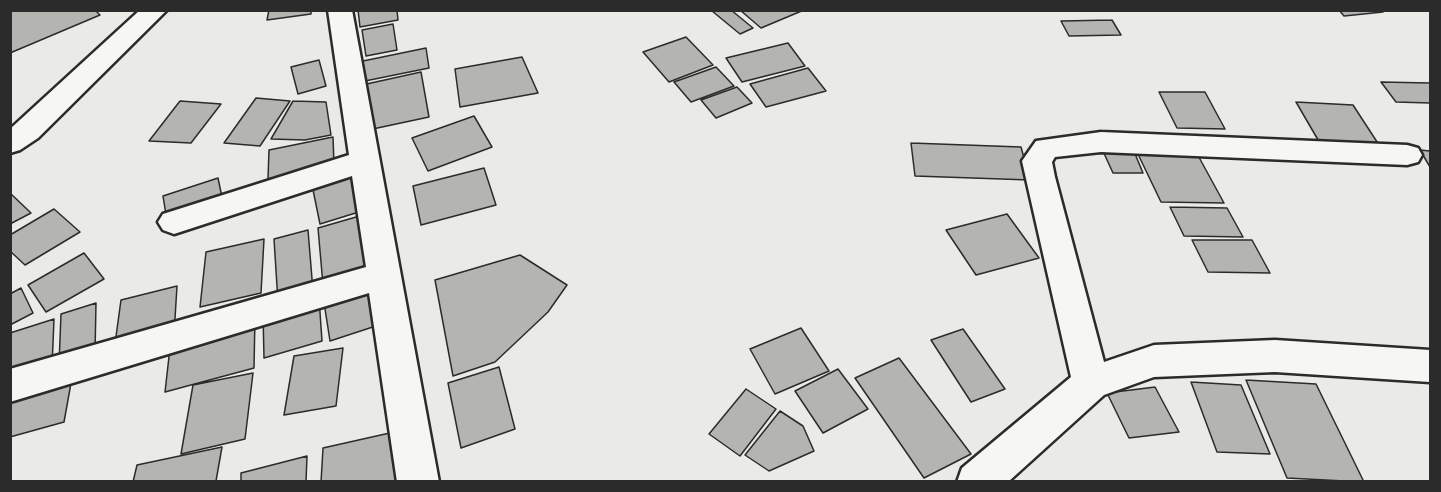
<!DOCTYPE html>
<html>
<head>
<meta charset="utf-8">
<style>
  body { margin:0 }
  #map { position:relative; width:1441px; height:492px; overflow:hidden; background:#eaeae6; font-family:Delius,sans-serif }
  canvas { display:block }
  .frame { position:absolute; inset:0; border:12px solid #2b2b2b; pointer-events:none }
</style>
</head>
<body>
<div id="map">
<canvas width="1441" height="492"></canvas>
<div class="frame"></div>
</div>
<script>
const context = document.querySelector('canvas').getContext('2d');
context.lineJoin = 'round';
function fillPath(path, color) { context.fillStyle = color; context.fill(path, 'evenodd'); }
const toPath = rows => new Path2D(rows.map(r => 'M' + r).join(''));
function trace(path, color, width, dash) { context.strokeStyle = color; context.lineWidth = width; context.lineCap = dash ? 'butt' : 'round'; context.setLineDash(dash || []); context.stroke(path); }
const building = toPath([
  [95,10,100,15,10,53,10,11,95,10],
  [269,10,311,10,311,14,267,20,269,10],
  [358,10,397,10,398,20,360,27,358,10],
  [731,10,753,28,740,34,712,11,731,10],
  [740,10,804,10,761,28,740,10],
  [1339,10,1381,10,1383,12,1344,16,1339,10],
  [1112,20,1121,35,1069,36,1061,21,1112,20],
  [393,24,397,50,366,56,362,30,393,24],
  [686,37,713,65,669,82,643,52,686,37],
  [788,43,805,66,742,82,726,58,788,43],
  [426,48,429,68,365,81,363,61,426,48],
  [522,57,538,93,460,107,455,69,522,57],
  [319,60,326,86,298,94,291,67,319,60],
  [716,67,734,86,691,102,674,82,716,67],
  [808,68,826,91,766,107,750,84,808,68],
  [421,72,429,117,368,130,362,85,421,72],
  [1381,82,1430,83,1430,103,1396,102,1381,82],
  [737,87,752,103,716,118,701,100,737,87],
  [1159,92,1205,92,1225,129,1177,128,1159,92],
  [256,98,290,101,260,146,224,143,256,98],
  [180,101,221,104,191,143,149,141,180,101],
  [293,101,326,102,331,135,305,140,271,139,293,101],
  [1296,102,1353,105,1381,148,1321,145,1296,102],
  [474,116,492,147,428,171,412,138,474,116],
  [333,137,334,165,268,179,269,150,333,137],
  [911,143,1021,147,1030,180,915,176,911,143],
  [1102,149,1133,149,1143,173,1113,173,1102,149],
  [1136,150,1195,150,1224,203,1161,202,1136,150],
  [1420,150,1430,151,1430,167,1420,150],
  [484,168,496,205,421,225,413,186,484,168],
  [351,173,362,211,320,224,312,185,351,173],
  [218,178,223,202,167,221,163,196,218,178],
  [10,193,31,213,10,224,10,193],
  [1170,207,1227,208,1243,237,1184,236,1170,207],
  [54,209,80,232,25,265,10,251,10,235,54,209],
  [1007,214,1039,258,976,275,946,230,1007,214],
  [363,215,371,271,323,285,318,228,363,215],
  [308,230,313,291,278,302,274,239,308,230],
  [264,239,261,293,200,307,206,252,264,239],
  [1192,240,1252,240,1270,273,1208,272,1192,240],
  [84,253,104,279,46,312,28,285,84,253],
  [520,255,567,285,548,312,495,362,453,376,435,280,520,255],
  [378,279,388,322,330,341,323,296,378,279],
  [177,286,174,335,114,351,121,300,177,286],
  [21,288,33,313,10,325,10,294,21,288],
  [319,298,322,341,264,358,263,314,319,298],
  [96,303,95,353,59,365,61,314,96,303],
  [255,317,254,368,165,392,171,339,255,317],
  [54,319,52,367,10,381,10,333,54,319],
  [801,328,829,371,775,394,750,349,801,328],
  [963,329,1005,389,971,402,931,340,963,329],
  [343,348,336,406,284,415,294,356,343,348],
  [899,358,971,454,924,478,855,378,899,358],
  [499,367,515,429,461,448,448,383,499,367],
  [838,369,868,409,823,433,795,391,838,369],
  [73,372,64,422,10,437,10,388,73,372],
  [253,373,245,439,181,454,193,385,253,373],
  [1246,380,1316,384,1364,482,1287,478,1246,380],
  [1191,382,1241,385,1270,454,1217,452,1191,382],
  [1155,387,1179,432,1129,438,1107,393,1155,387],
  [746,389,776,409,740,456,709,434,746,389],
  [780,411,803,426,814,451,769,471,745,455,780,411],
  [403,430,404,482,321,482,323,448,403,430],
  [222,447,216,481,133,482,137,465,222,447],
  [307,456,306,482,241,482,241,473,307,456]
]);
fillPath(building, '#b4b4b1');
trace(building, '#2b2b2b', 1.5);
const minor = toPath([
  [140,10,167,10,38,138,20,150,10,153,10,129,140,10],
  [328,10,352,10,439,482,397,482,369,293,10,402,10,369,366,267,352,176,174,234,163,230,158,222,163,214,349,155,328,10],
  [1101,132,1407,145,1418,148,1422,155,1418,162,1407,165,1101,152,1055,157,1052,162,1055,177,1104,362,1154,345,1275,340,1430,350,1430,382,1275,372,1154,377,1104,395,1008,482,957,482,962,468,1071,377,1022,161,1036,141,1101,132]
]);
trace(minor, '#2b2b2b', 5);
fillPath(minor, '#f6f6f2');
</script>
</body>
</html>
